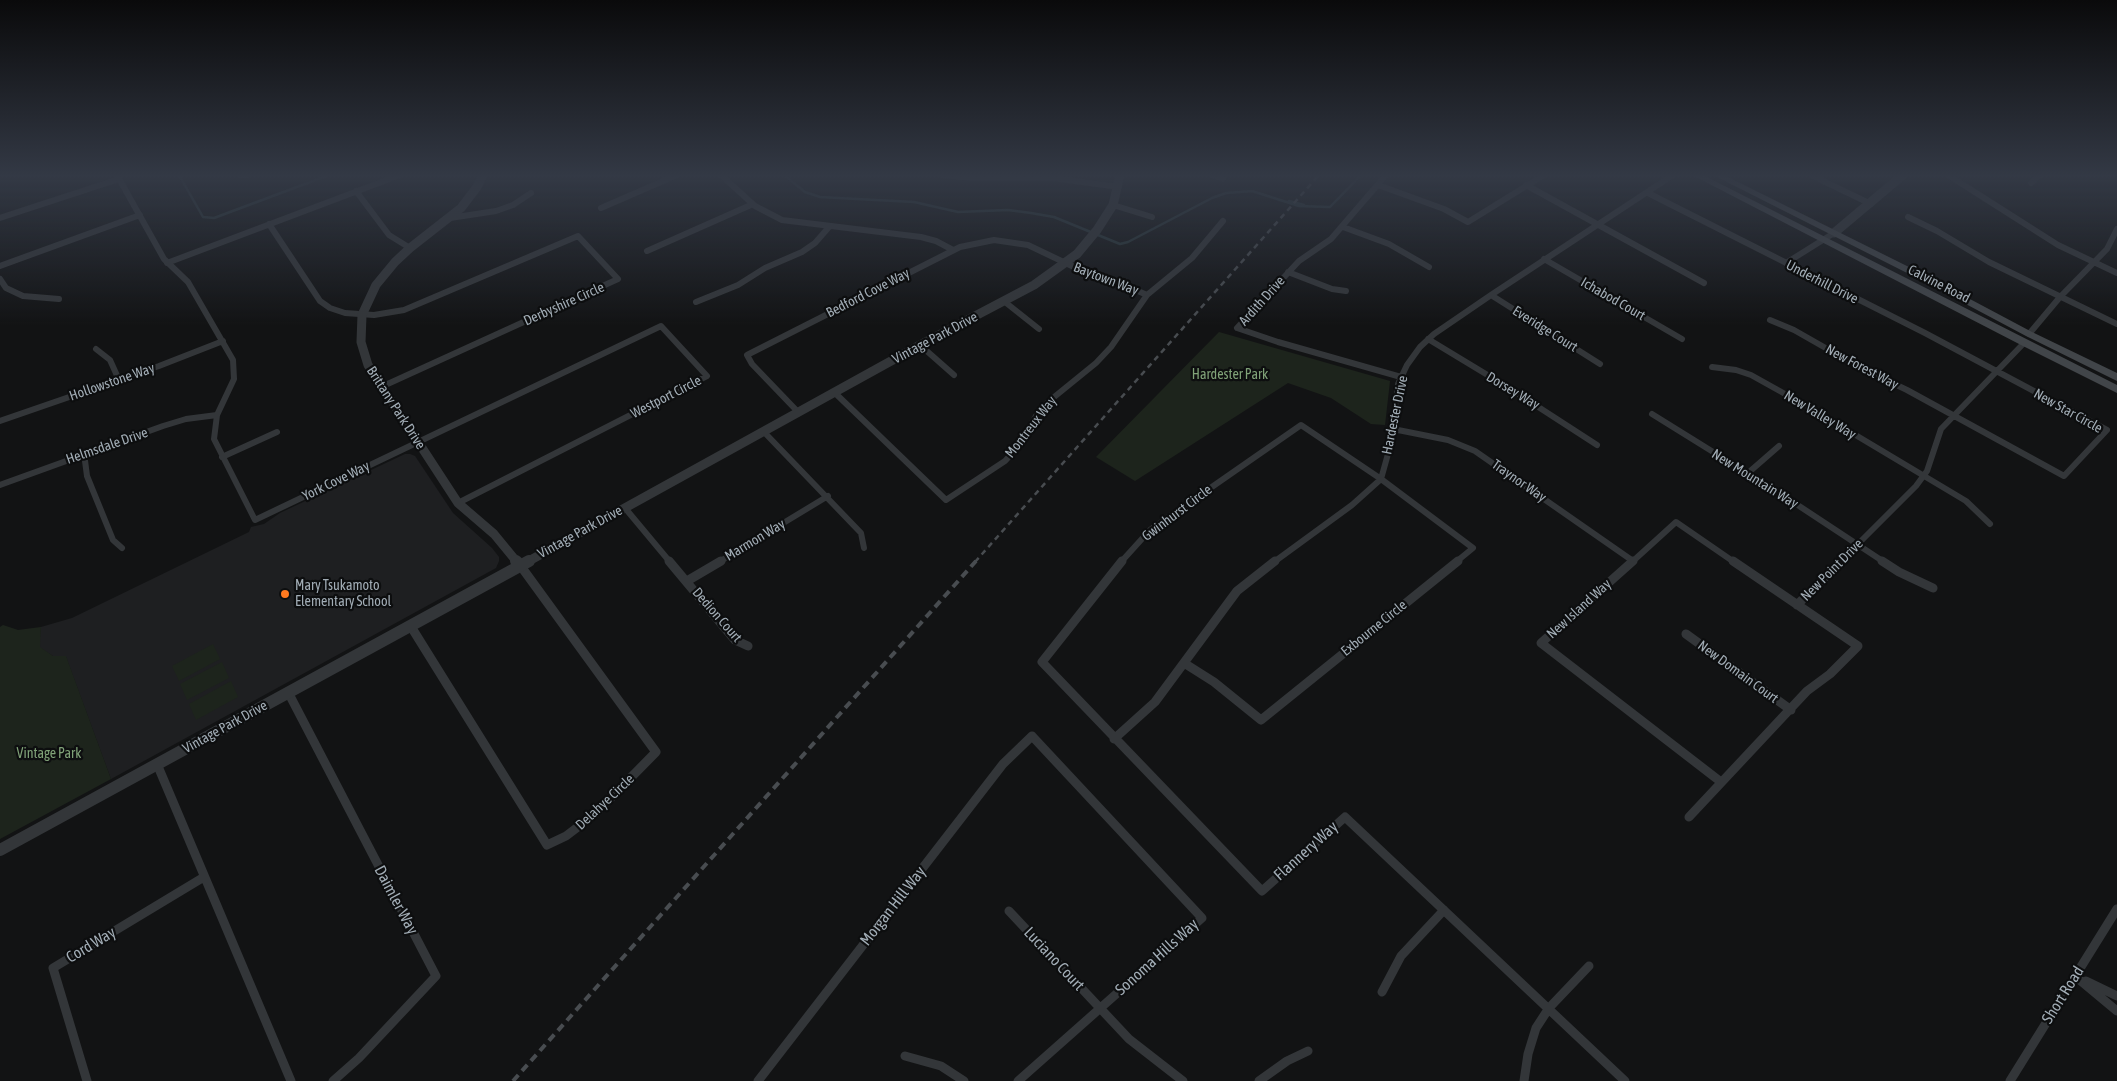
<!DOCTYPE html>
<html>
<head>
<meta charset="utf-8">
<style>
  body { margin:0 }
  canvas { display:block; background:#121314 }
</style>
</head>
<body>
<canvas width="2117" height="1081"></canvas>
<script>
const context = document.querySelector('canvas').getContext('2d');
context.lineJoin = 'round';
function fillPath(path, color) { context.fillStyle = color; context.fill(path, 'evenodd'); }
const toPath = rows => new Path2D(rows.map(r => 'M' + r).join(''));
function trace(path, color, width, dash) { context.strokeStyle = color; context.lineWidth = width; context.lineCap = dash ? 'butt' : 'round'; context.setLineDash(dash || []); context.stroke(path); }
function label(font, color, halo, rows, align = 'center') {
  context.font = font + ' "Asap Condensed",sans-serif'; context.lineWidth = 4.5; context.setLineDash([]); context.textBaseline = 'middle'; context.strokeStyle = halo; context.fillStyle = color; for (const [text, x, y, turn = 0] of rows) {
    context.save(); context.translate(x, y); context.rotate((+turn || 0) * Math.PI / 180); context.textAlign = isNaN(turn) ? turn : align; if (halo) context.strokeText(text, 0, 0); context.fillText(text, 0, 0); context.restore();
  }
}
fillPath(toPath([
  [405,454,410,454,415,456,453,513,492,548,499,557,499,561,496,568,111,779,66,657,53,656,39,647,41,627,72,618,249,532,251,527,264,524,280,513]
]), '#1e1f21');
fillPath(toPath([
  [1219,332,1390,381,1385,425,1371,424,1331,398,1288,383,1135,481,1096,457],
  [3,625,18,630,41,627,40,647,53,656,66,656,111,779,0,839,0,627],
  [213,644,220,659,179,681,172,666],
  [222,662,229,678,187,700,180,684],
  [231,681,238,697,196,720,189,704]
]), '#1d241c');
trace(toPath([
  [179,175,203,217,214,218,329,175],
  [784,175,805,192,820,197,914,202,958,212,1008,210,1031,213,1054,217,1120,244,1128,242,1212,198,1226,193,1252,191,1299,206,1330,207,1361,175],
  [1289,201,1304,205]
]), '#283639', 2.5);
trace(toPath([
  [117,175,164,259,188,282,233,360,234,379,217,415,214,439,255,520,661,326,707,376,458,503],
  [241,175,247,175],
  [721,175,755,206,782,220,921,237,936,241,953,250],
  [943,175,970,178,1053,178,1119,187],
  [1213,175,1223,179],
  [1386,175,1331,239,1299,261,1237,328,1278,342,1401,377],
  [1811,175,1871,204],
  [1948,175,2058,245,2117,273],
  [2031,183,2040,175],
  [1378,185,1444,209,1468,222,1544,175],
  [1526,185,1704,283],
  [356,191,389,235,410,248],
  [1648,193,1925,333,2107,430,2064,476,1907,390,1859,367,1794,330,1770,320],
  [1113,205,1152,217],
  [601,208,677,175],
  [1908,217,1937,231,1989,262,2117,324],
  [0,218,119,179],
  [450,218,496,211,513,205,531,193],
  [269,224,320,301,330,308,345,313,374,315,404,310,578,236,618,279,381,387],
  [1343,227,1389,244,1429,267],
  [647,251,753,204],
  [1544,259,1682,339],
  [167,263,400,175],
  [1786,263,1834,233],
  [0,266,140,215],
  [1288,272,1332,289,1346,291],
  [0,279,6,288,23,296,59,299],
  [1491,295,1600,364],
  [696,302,738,285,765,268,802,252,815,243,829,227],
  [1005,302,1039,329],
  [2029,334,2060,297,2107,249,2117,229],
  [1428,339,1509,388,1597,445],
  [920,345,954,375],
  [96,349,110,360,119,380],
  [1712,367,1736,370,1751,375,1812,409,1966,501,1990,524],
  [835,393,946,500,1005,461,1017,448,1036,416,1048,402,1096,363,1111,347,1147,295,1192,258,1223,221],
  [799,413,752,364,747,355,960,247,994,240,1028,245,1074,267,1106,277,1147,295],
  [1652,414,1784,496,1884,562],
  [0,421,159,366,223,341],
  [1393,429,1448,440,1475,451,1633,561],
  [764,432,861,533,864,548],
  [84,453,87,476,113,540,122,548],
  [222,457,277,432],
  [1748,473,1779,446],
  [0,485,163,426,186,419,217,415],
  [625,508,670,562],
  [719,562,828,496],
  [1121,562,1150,530,1301,425,1381,479,1473,548,1456,562],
  [1274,562,1352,505,1381,479,1393,436,1398,384,1407,365,1420,347,1434,334,1491,295,1673,175],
  [1632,562,1676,522,1734,562],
  [1840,562,1916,486,1927,471,1941,429,2024,343]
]), '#333639', 6);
trace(toPath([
  [669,561,735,640,748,646],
  [1122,561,1042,662,1262,891,1345,817,1625,1081],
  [1633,561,1541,643,1721,782],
  [1882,561,1899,572,1933,588],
  [687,581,721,561],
  [1797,605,1841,561],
  [410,625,547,845,566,836,595,814,656,752,520,565],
  [1686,634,1791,710],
  [1184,663,1214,682,1261,720,1458,561],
  [288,692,436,976,359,1058,333,1081],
  [1114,739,1155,702,1237,591,1275,561],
  [157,764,291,1081],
  [1689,817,1807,691,1830,674,1858,646,1733,561],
  [1009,911,1129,1039,1183,1081],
  [2075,976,2117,1011],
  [2086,981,2117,996],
  [1382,992,1401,956,1444,910],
  [905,1056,941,1066,964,1081],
  [87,1081,53,968,204,877],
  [758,1081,1003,764,1032,736,1202,918,1018,1081],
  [1259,1081,1287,1061,1308,1051],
  [1524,1081,1528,1054,1536,1028,1549,1008,1589,966],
  [2010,1081,2117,909]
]), '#333639', 9);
trace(toPath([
  [483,175,477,187,461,208,410,248,395,262,376,285,362,315,361,342,368,365,458,503,494,534,517,562],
  [1834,233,1903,175],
  [527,562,920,345,1034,285,1077,254,1097,230,1113,205,1120,175]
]), '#333639', 9);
trace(toPath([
  [516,561,520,565],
  [0,850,529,561]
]), '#333639', 12);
fillPath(toPath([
  [1692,175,1703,175,2117,385,2117,393,2021,345,1692,175],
  [1713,175,1724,175,1921,273,2032,332,2117,373,2117,381,2026,336,1915,277,1713,175]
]), '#414549');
trace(toPath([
  [975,562,1319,175]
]), '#484c50', 2.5, [5.5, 4.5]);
trace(toPath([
  [513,1081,976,561]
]), '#484c50', 4, [8, 5.5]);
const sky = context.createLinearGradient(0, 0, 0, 326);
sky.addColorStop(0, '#0a0a0b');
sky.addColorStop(0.54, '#333945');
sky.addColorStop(1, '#33394500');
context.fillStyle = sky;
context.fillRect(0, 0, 2117, 326);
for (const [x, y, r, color] of [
  [285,594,5,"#ff791f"]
]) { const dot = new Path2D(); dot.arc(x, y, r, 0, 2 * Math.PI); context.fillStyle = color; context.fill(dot); trace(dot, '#0d0e0f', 2); }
label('14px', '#a2adb6', '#0d0e0f', [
  ["Baytown Way",1106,279,21],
  ["Underhill Drive",1822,282,27],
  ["Calvine Road",1939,284,27],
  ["Bedford Cove Way",868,293,-27],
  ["Ichabod Court",1613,299,30],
  ["Ardith Drive",1262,301,-48],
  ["Derbyshire Circle",564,304,-24],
  ["Everidge Court",1545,329,32],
  ["Vintage Park Drive",935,338,-28],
  ["New Forest Way",1862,367,28],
  ["Hollowstone Way",112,382,-19],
  ["Dorsey Way",1513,391,31],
  ["Westport Circle",666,397,-27],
  ["Brittany Park Drive",396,408,57],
  ["New Star Circle",2068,411,29],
  ["Hardester Drive",1395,415,-78],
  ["New Valley Way",1820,415,31],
  ["Montreux Way",1031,427,-52],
  ["Helmsdale Drive",107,446,-19],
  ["New Mountain Way",1755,479,32],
  ["York Cove Way",336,481,-26],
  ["Traynor Way",1519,481,35],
  ["Gwinhurst Circle",1177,513,-37],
  ["Vintage Park Drive",580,532,-29],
  ["Marmon Way",755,540,-31],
  ["New Point Drive",1832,570,-45],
  ["New Island Way",1579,609,-42],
  ["Dedion Court",717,615,49],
  ["Exbourne Circle",1374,628,-39],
  ["New Domain Court",1738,672,36],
  ["Vintage Park Drive",225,727,-29],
  ["Delahye Circle",605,802,-43]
]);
label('14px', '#80a278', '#0d0e0f', [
  ["Hardester Park",1230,375],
  ["Vintage Park",49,754]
]);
label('14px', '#a2adb6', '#0d0e0f', [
  ["Mary Tsukamoto",295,586],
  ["Elementary School",295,602]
], 'left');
label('16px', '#a2adb6', '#0d0e0f', [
  ["Flannery Way",1306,851,-42],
  ["Daimler Way",396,900,62],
  ["Morgan Hill Way",893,906,-52],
  ["Cord Way",91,945,-31],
  ["Sonoma Hills Way",1157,957,-42],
  ["Luciano Court",1054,959,47],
  ["Short Road",2063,995,-58]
]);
</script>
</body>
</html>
